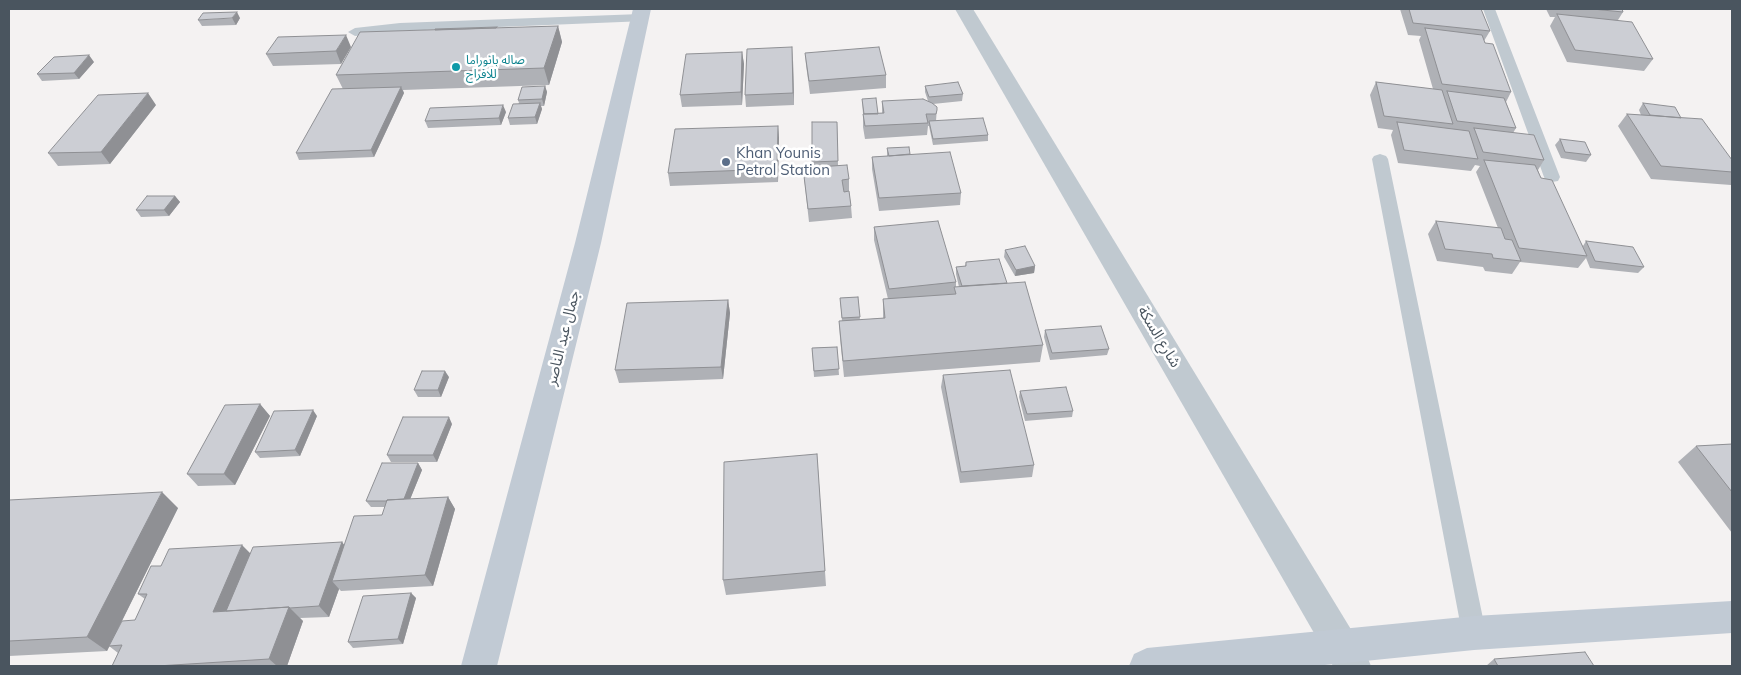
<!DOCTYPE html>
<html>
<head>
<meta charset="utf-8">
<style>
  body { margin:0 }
  #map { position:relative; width:1741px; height:675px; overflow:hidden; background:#f4f2f2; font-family:Mulish,sans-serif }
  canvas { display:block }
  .frame { position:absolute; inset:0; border:10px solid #4a555f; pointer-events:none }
</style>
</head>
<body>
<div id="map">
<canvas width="1741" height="675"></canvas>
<div class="frame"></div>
</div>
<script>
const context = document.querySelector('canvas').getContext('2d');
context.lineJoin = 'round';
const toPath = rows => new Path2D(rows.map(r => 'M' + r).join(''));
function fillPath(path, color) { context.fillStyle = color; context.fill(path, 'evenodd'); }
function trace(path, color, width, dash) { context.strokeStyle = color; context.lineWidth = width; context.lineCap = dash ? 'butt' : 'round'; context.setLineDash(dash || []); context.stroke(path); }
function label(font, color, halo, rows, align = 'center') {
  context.font = font + ' Mulish,"Noto Sans Arabic",sans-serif'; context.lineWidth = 5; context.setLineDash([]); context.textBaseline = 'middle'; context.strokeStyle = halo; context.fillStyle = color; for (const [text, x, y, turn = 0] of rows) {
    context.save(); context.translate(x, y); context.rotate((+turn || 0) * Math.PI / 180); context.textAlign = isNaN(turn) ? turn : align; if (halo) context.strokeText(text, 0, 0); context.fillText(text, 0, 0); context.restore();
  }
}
fillPath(toPath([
  [1483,9,1495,9,1560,177,1558,181,1552,182,1546,181,1544,177,1483,9],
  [641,14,646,15,648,18,646,21,400,31,355,36,348,32,355,28,400,23,641,14],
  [1380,154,1386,156,1388,159,1486,633,1482,641,1474,644,1466,641,1462,633,1372,159,1374,156,1380,154]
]), '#c0c9d0');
fillPath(toPath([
  [955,9,973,9,1366,654,1371,666,1333,666,955,9]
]), '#c0c9d0');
fillPath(toPath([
  [633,9,651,9,601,243,497,666,461,666,575,243,633,9],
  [1732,601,1732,633,1474,650,1315,666,1129,666,1134,654,1147,648,1474,616,1732,601]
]), '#c1cad4');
fillPath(toPath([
  [1400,9,1481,9,1490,31,1484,41,1511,92,1506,102,1516,128,1513,133,1544,160,1538,170,1541,178,1583,246,1586,241,1644,267,1638,273,1590,268,1586,258,1578,268,1520,262,1512,274,1485,271,1483,267,1437,261,1428,234,1436,221,1498,228,1476,172,1480,166,1475,165,1471,171,1398,163,1391,135,1393,130,1378,128,1370,95,1376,82,1433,89,1419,40,1421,36,1408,35],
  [1546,9,1622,9,1623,12,1618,20,1653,59,1644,71,1567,62,1550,26,1555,17,1550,17],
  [240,18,236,25,202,26,198,20],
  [558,26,562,42,549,85,403,90,404,93,374,157,299,160,296,153,343,89,336,75,497,28],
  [351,47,341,64,273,66,266,54],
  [742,52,744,64,742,105,682,107,680,95],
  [805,53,886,75,886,88,810,94,806,65],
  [793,60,794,105,746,107,745,95],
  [94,62,79,79,42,81,37,74],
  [545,86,547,92,544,106,541,106,542,109,537,124,510,125,508,118,519,103,518,100],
  [925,86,963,94,962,101,933,104,937,107,936,121,988,135,988,141,933,145,929,126,928,126,927,135,865,139,863,127,863,114,862,99,878,114,882,113,882,101,928,101,925,92],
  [1643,103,1681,118,1732,160,1732,185,1731,185,1651,179,1618,126,1627,114,1641,115,1639,110],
  [156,105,110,164,58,166,48,153],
  [506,112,501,125,428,128,425,121],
  [837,122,838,165,849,179,849,192,851,206,852,218,809,222,803,168,812,167,812,162],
  [778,126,779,138,778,182,670,186,668,173],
  [1560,139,1591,155,1586,162,1561,158,1555,145],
  [887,148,910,154,961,193,960,205,879,211,872,169,872,157,887,156],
  [175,196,180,202,169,216,141,217,136,210],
  [874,227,956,282,956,287,959,287,956,274,956,267,965,266,966,262,1007,283,1043,345,1040,362,844,377,840,338,839,321,842,321,840,298,858,297,860,320,883,318,883,299,888,299,874,240],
  [1005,250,1035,266,1034,273,1015,276,1004,257],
  [728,300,730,313,723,379,619,383,615,370],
  [1045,330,1109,349,1107,355,1050,360,1044,337],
  [837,347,839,375,814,377,812,348],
  [943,375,1034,465,1032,477,960,483,941,387],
  [449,377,441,397,418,397,414,390],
  [1020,391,1073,411,1072,417,1025,421,1019,397],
  [260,404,270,416,235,485,198,486,187,474],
  [317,416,300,456,260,458,255,452],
  [452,424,437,462,391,462,387,455],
  [1732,444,1732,533,1678,462,1696,446],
  [817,454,826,586,726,595,723,580],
  [418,463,422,470,410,499,448,497,455,509,433,586,341,591,339,589,329,617,300,618,303,621,287,666,112,666,118,653,109,646,135,620,145,599,138,594,161,566,250,553,342,542,344,545,382,515,385,507,371,507,366,501],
  [9,500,178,508,107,651,9,656],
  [411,593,416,598,403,644,353,648,348,642],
  [1494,659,1594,666,1486,666]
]), '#afb1b6');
fillPath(toPath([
  [237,12,240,18,236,25,232,18],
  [558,26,562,42,549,85,544,68],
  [346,35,351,47,341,64,336,51],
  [792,47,793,60,794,105,793,93],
  [742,52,744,64,742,105,741,92],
  [89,55,94,62,79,79,74,73],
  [545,86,547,92,544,106,542,99],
  [401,87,404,93,374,157,371,150],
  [148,93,156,105,110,164,101,152],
  [540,103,542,109,537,124,535,117],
  [503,105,506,112,501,125,499,118],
  [778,126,779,138,778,182,777,169],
  [175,196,180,202,169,216,164,210],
  [1035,266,1034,273,1015,276,1016,270],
  [728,300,730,313,723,379,721,367],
  [445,371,449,377,441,397,438,390],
  [260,404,270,416,235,485,224,474],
  [313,410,317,416,300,456,295,450],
  [449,417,452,424,437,462,433,455],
  [418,463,422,470,407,507,403,501],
  [162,492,178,508,107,651,87,637],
  [448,497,455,509,433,586,425,575],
  [342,542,351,554,332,581,339,589,329,617,319,606],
  [242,545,257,560,236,611,213,612],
  [411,593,416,598,403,644,398,639],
  [289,607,303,621,287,666,277,666,269,659]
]), '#8f9094');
const building = toPath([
  [1409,9,1481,9,1490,31,1413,23,1409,9],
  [1592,9,1622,9,1623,12,1592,9],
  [237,12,232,18,198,20,203,13,237,12],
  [1557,14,1632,22,1653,59,1575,50,1557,14],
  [558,26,544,68,336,75,360,32,558,26],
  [497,27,496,28,435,30,435,29,497,27],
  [1425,28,1482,35,1485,43,1493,44,1511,92,1442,84,1425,28],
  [346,35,336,51,266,54,278,37,346,35],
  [792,47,793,93,745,95,747,49,792,47],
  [879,47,886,75,809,81,805,53,879,47],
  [742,52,741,92,680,95,686,54,742,52],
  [89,55,74,73,37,74,54,57,89,55],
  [958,82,963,94,929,97,925,86,958,82],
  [1376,82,1442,90,1453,124,1384,116,1376,82],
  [545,86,542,99,518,100,522,87,545,86],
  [401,87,371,150,296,153,332,89,401,87],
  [1447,91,1504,98,1516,128,1457,121,1447,91],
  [148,93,101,152,48,153,98,95,148,93],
  [876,98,878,114,864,114,862,99,876,98],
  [923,99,932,103,937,107,937,110,936,114,926,114,928,123,865,126,863,114,884,113,882,101,923,99],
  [540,103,535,117,508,118,513,104,540,103],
  [1643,103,1675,107,1681,118,1650,115,1643,103],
  [503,105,499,118,425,121,430,108,503,105],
  [1627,114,1702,119,1732,160,1732,172,1661,166,1627,114],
  [983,118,988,135,933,139,929,121,983,118],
  [812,122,837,122,838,161,812,162,812,122],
  [1397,122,1469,131,1478,159,1404,150,1397,122],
  [778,126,777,169,668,173,675,129,778,126],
  [1474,128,1534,135,1544,160,1483,152,1474,128],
  [1560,139,1585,142,1591,155,1565,152,1560,139],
  [909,147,910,154,889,156,887,148,909,147],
  [950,152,961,193,879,198,872,157,950,152],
  [1484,160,1535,165,1541,178,1552,180,1587,256,1519,248,1484,160],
  [847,165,849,179,842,180,844,192,849,191,851,206,808,209,803,168,847,165],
  [147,196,175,196,164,210,136,210,147,196],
  [938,221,956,282,889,289,874,227,938,221],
  [1436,221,1501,228,1505,239,1512,240,1521,261,1493,258,1492,254,1445,249,1436,221],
  [1586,241,1633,247,1644,267,1595,261,1586,241],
  [1025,246,1035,266,1016,270,1005,250,1025,246],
  [999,259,1007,283,962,286,956,267,966,266,966,262,999,259],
  [1025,282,1043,345,843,361,839,321,885,318,883,299,956,294,954,287,1025,282],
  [858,297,860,317,842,318,840,298,858,297],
  [728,300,721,367,615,370,627,303,728,300],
  [1101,326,1109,349,1052,353,1045,330,1101,326],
  [837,347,839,369,814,371,812,348,837,347],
  [1010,370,1034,465,961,472,943,375,1010,370],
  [422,371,445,371,438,390,414,390,422,371],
  [1066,387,1073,411,1027,414,1020,391,1066,387],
  [260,404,224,474,187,474,225,405,260,404],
  [313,410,295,450,255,452,274,411,313,410],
  [403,417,449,417,433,455,387,455,403,417],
  [1732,444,1732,492,1696,446,1732,444],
  [817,454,825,571,723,580,724,462,817,454],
  [382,463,418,463,404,499,387,500,387,501,366,501,382,463],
  [162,492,87,637,9,641,9,500,162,492],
  [448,497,425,575,332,581,354,516,382,515,387,500,448,497],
  [342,542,319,606,290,608,289,607,226,611,253,547,342,542],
  [242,545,213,612,289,607,269,659,157,666,112,666,122,645,109,646,122,621,135,620,147,594,138,594,151,566,161,566,169,549,242,545],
  [411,593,398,639,348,642,363,596,411,593],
  [1585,652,1594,666,1498,666,1494,659,1585,652]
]);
fillPath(building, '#ccced4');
trace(building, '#8f9094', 1);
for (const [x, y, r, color] of [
  [456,67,5,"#0f9aa8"],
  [726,162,5,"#5c6f8a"]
]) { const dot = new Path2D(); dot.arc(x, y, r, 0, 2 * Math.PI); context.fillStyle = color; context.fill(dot); trace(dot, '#fff', 2); }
label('12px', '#0d838f', '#fff', [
  ["صاله بانوراما",466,60],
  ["للافراح",466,74]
], 'left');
label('15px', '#4e5e75', '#fff', [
  ["Khan Younis",736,153],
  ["Petrol Station",736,170]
], 'left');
label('15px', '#4a555f', '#fff', [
  ["شارع السكة",1159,337,59],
  ["جمال عبد الناصر",563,338,-76]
]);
</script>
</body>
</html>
